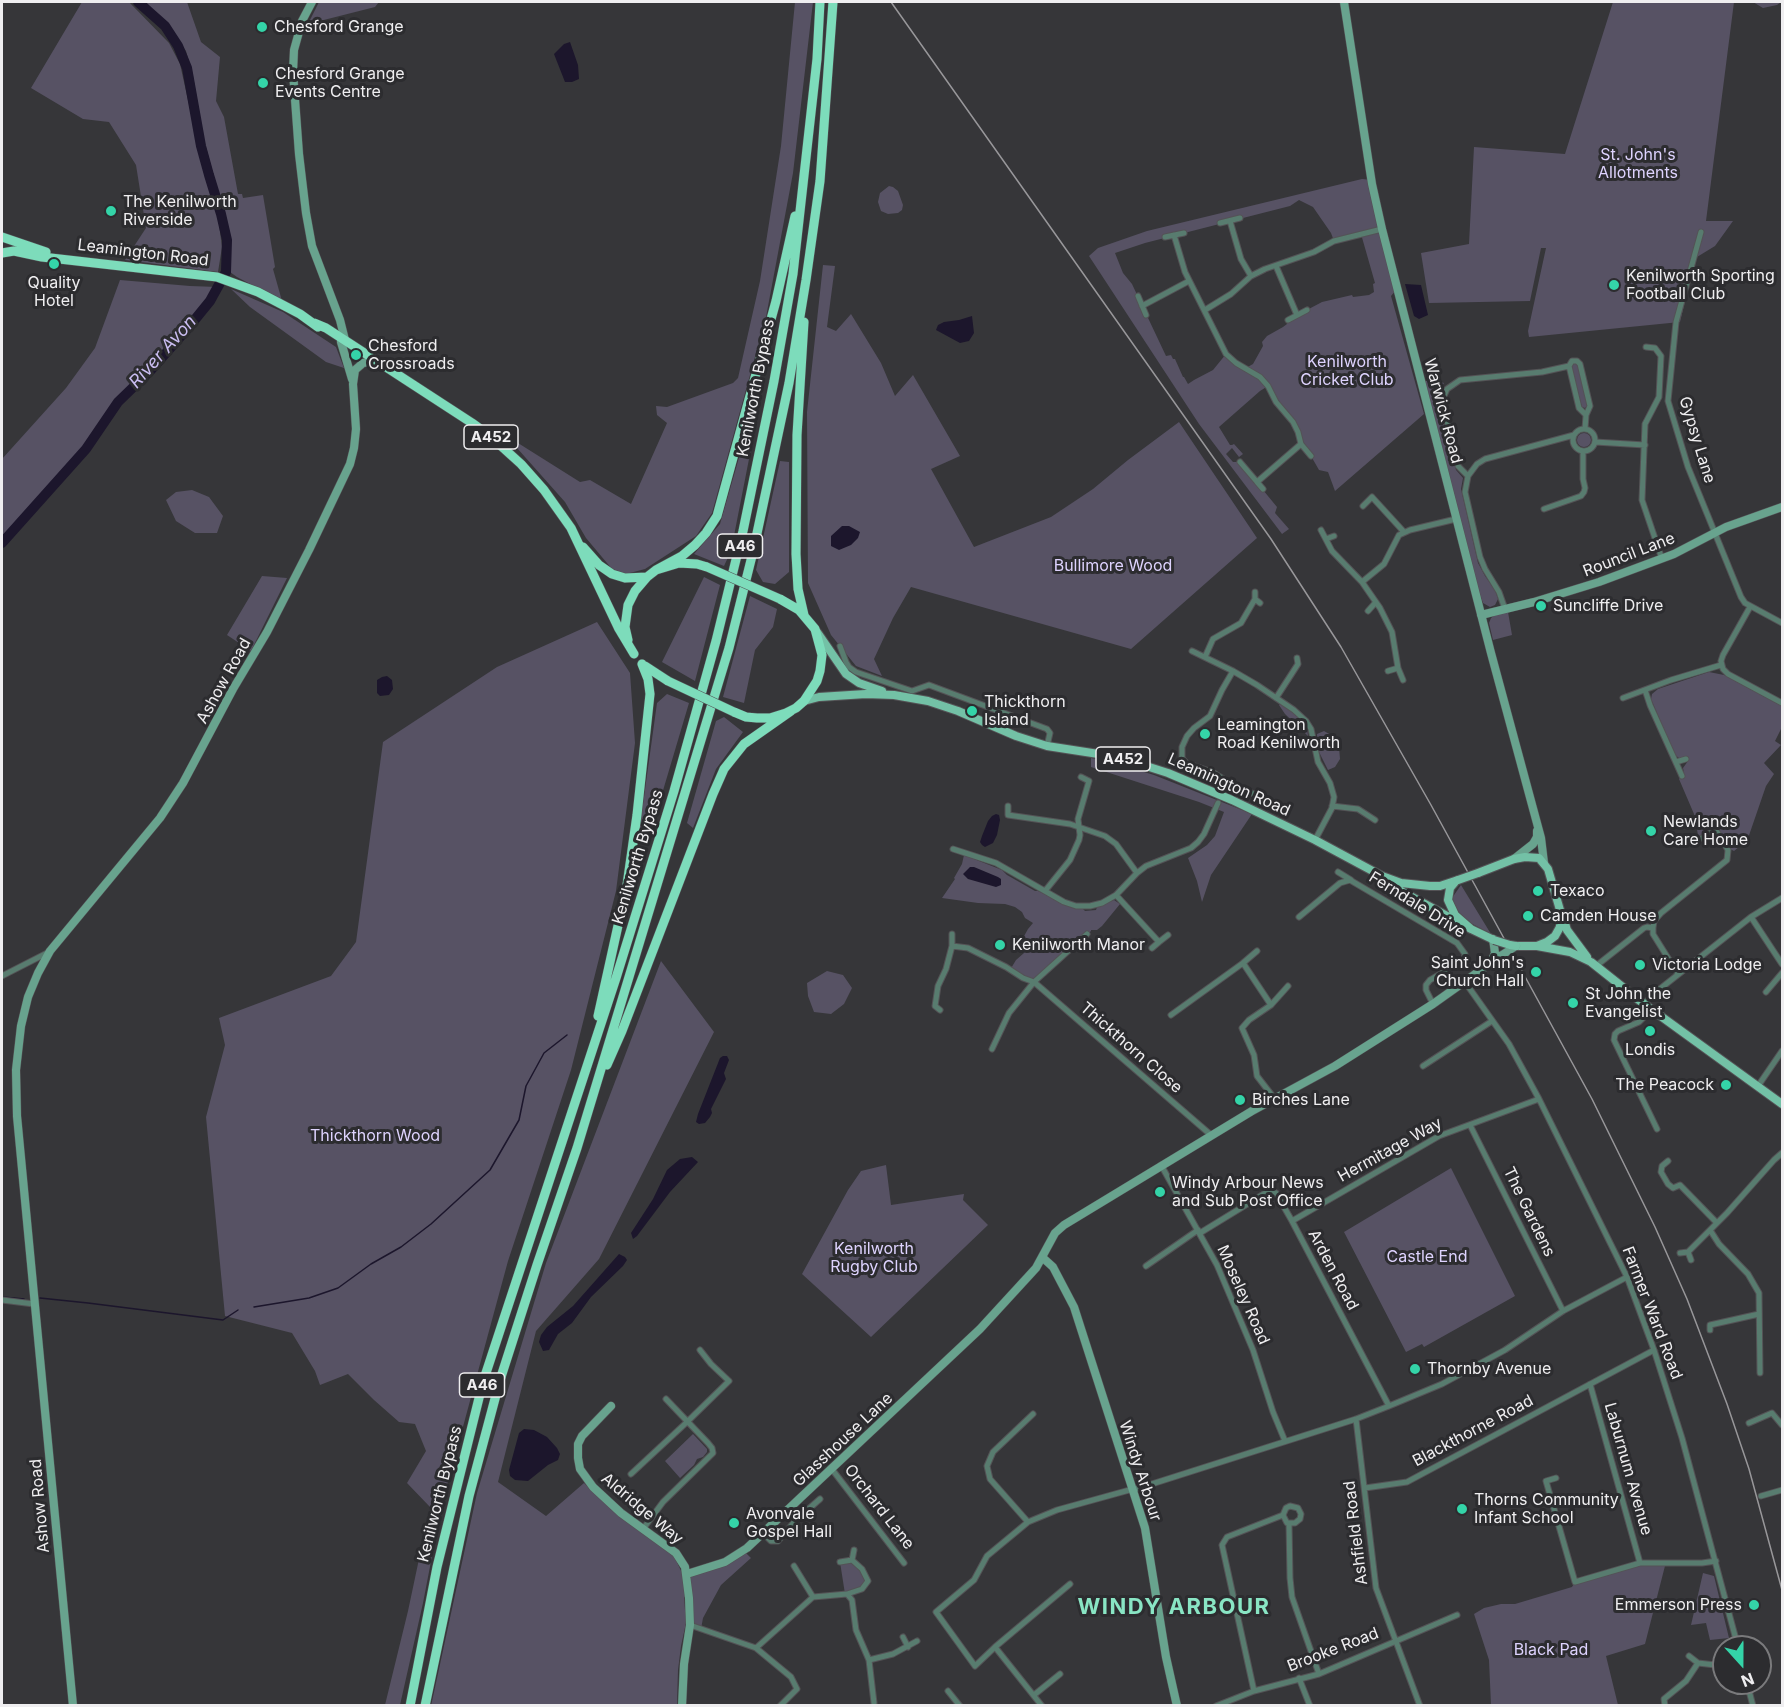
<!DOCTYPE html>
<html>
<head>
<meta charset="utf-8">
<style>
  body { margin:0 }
  #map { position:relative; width:1784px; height:1707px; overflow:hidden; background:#363639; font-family:Inter,sans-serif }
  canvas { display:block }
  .frame { position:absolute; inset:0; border:3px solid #efeef0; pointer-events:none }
  .north { position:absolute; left:1712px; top:1635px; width:60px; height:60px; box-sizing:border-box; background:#2c2c2f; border:2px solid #7a7a7c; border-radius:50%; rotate:159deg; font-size:16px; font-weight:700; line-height:24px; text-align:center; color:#efeef0 }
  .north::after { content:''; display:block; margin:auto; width:21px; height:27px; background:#34d4a8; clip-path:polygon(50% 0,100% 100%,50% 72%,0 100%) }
</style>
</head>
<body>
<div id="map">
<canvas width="1784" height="1707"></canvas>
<div class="frame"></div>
<div class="north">N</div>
</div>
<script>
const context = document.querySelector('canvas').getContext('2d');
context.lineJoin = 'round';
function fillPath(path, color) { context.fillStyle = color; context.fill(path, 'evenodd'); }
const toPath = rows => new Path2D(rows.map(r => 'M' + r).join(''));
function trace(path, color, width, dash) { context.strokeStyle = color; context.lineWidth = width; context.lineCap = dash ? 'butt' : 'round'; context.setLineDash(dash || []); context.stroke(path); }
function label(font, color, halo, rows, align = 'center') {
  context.font = font + ' Inter,sans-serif'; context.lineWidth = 6; context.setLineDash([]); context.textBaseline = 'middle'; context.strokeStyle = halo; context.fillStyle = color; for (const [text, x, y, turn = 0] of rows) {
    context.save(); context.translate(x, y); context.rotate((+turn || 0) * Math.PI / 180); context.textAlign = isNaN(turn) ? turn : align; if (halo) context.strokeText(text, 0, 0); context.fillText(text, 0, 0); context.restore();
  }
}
fillPath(toPath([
  [82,2,129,2,169,43,180,64,201,159,218,217,222,247,218,272,125,260,146,228,136,165,109,122,83,119,31,88],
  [146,2,187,2,201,42,220,57,216,101,224,117,238,194,242,194,243,198,263,195,275,267,273,269,282,301,237,277,230,272,230,235,204,140,193,76,186,51,175,35],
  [319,2,379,2,375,7,308,24],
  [795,2,813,2,793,173,766,317,712,513,696,536,645,569,626,574,612,569,586,538,565,502,517,448,518,443,580,482,590,480,631,504,667,423,657,415,656,406,667,407,733,383,738,378,760,281,781,146],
  [1613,2,1781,2,1777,5,1763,8,1753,2,1734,2,1706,221,1733,221,1715,246,1697,257,1703,234,1701,234,1680,322,1529,337,1528,331,1546,248,1541,248,1530,301,1429,303,1421,253,1469,244,1474,147,1565,154],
  [1362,179,1372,180,1397,289,1391,296,1424,414,1335,491,1328,472,1319,470,1311,456,1301,444,1298,432,1268,386,1260,391,1219,427,1230,445,1232,445,1234,444,1243,454,1239,457,1232,448,1226,454,1233,462,1240,462,1277,507,1275,513,1289,529,1282,534,1199,424,1089,256,1098,248,1147,231],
  [1299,200,1313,207,1331,233,1334,241,1361,234,1375,283,1373,284,1374,292,1369,295,1353,297,1352,295,1322,302,1288,320,1287,324,1283,327,1267,336,1262,342,1263,346,1253,364,1246,368,1226,354,1213,370,1194,380,1188,384,1184,377,1183,377,1175,359,1173,359,1171,355,1166,356,1132,284,1123,273,1115,253,1145,243,1290,206],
  [889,186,893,187,898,191,903,205,902,210,898,213,888,214,881,211,878,202,880,193],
  [823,265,835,266,827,327,836,331,851,314,881,363,895,396,913,375,960,456,931,469,974,547,1051,517,1093,489,1128,460,1179,422,1257,538,1131,649,911,587,893,618,874,659,882,676,856,666,831,635,808,583,807,412],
  [120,280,190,286,218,287,210,301,191,324,151,370,118,402,86,449,2,543,2,459,66,388,95,348],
  [231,289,283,312,336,347,344,368,326,362,250,307],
  [1576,362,1579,364,1588,405,1585,408,1582,407,1571,366,1572,363],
  [1425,381,1439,381,1444,383,1438,392,1438,401,1456,470,1463,478,1461,489,1478,563,1485,576,1495,590,1498,599,1495,605,1490,607,1483,603,1478,589],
  [752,412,758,413,731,551,724,566,694,554,720,524],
  '1577 440a7 7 0 1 1 14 0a7 7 0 1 1-14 0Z',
  [780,461,789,462,789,572,775,584,763,582,756,570],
  [192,490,209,497,223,516,217,533,195,533,176,521,166,500,176,492],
  [262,576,287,578,251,651,227,635],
  [704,577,720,585,695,681,662,662],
  [750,596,777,609,773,627,755,650,744,703,723,697],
  [1508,612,1512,635,1493,640,1489,623,1491,618,1495,615],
  [597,622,630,673,635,743,616,891,571,1070,508,1261,442,1504,423,1603,400,1705,385,1705,408,1611,430,1507,407,1483,426,1451,415,1424,399,1422,374,1400,348,1374,320,1385,315,1371,292,1333,225,1316,206,1117,225,1045,219,1018,331,976,356,942,383,742,497,667],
  [1709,672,1724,675,1782,706,1782,727,1775,741,1781,745,1764,763,1774,774,1766,786,1745,847,1739,847,1734,851,1730,849,1718,830,1702,838,1698,835,1694,814,1679,779,1684,773,1683,768,1688,761,1686,759,1679,758,1675,755,1651,699,1652,694,1658,689],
  [667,694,689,703,648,841,639,833,657,703],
  [1280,704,1297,714,1307,728,1308,736,1285,714,1279,705],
  [724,717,743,732,716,769,693,828,687,823,716,721],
  [1324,731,1331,735,1339,747,1340,759,1335,767,1328,770,1318,750,1317,734],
  [1091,758,1114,763,1154,775,1252,814,1211,875,1202,902,1197,881,1188,858,1207,845,1215,836,1224,812,1199,802,1091,767],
  [964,855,1002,870,1007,875,1035,891,1038,891,1074,908,1083,909,1085,911,1096,910,1097,907,1114,900,1120,904,1102,926,1097,930,1091,930,1091,931,1034,982,1010,970,1016,960,1024,953,1018,947,1028,929,1033,923,1025,918,1022,912,1015,907,1005,904,978,903,942,898,955,879,954,878,962,864],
  [1461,885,1491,934,1467,921,1458,914,1452,898],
  [661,961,714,1032,599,1259,536,1331,498,1482,546,1516,584,1483,608,1506,674,1556,684,1577,687,1596,684,1597,686,1623,681,1646,678,1670,677,1705,431,1706,477,1493,546,1263],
  [827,971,843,975,852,988,844,1004,831,1014,814,1012,808,996,807,983],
  [886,1165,891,1205,964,1194,963,1200,988,1225,871,1337,802,1274,848,1190,861,1171],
  [1451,1168,1515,1296,1424,1347,1422,1344,1406,1352,1344,1232],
  [693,1434,707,1449,707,1452,703,1457,697,1459,694,1465,680,1478,665,1461],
  [744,1551,751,1558,721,1585,703,1618,701,1629,690,1625,687,1574],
  [852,1560,868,1581,862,1589,845,1594,840,1562],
  [1666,1562,1645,1644,1606,1656,1618,1705,1491,1705,1489,1660,1474,1614,1484,1608,1501,1604,1515,1604,1572,1587,1575,1582,1640,1563],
  [1703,1573,1714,1576,1729,1638,1710,1640,1706,1623,1691,1625]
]), '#575264');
fillPath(toPath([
  [570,42,578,65,579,79,572,82,565,82,554,54,564,44],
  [1405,284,1421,285,1428,315,1419,319,1414,316],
  [972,316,974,333,969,341,960,343,936,330,938,325,944,322,959,320],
  [842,526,849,526,860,532,858,538,851,545,839,550,831,546,831,536],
  [387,676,392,680,393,689,389,695,380,696,377,693,377,680,382,677],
  [996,814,999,815,1000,820,997,835,993,843,985,847,982,845,980,842,982,836,988,821,992,816],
  [970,867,974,867,998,877,1001,879,1001,885,996,887,968,879,963,874],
  [723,1056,727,1056,729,1060,724,1073,726,1079,711,1109,712,1113,710,1117,705,1123,699,1124,696,1122,698,1114,720,1058],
  [692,1157,698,1162,670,1192,637,1236,633,1239,631,1233,653,1199,667,1170,680,1159],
  [619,1254,625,1257,627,1260,623,1266,591,1297,572,1323,558,1334,549,1350,543,1351,539,1342,541,1335,547,1327,573,1306],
  [524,1429,534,1430,547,1437,557,1448,560,1454,558,1460,548,1465,528,1481,515,1480,510,1476,509,1470,519,1433]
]), '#1c162c');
trace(toPath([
  [2,1297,24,1299],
  [40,1298,88,1303,223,1320,238,1310],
  [254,1307,309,1298,338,1288,371,1264,401,1247,431,1224,490,1170,519,1120,526,1086,544,1053,567,1035]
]), '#1c162c', 1.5);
trace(toPath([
  [2,543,86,449,118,402,151,370,188,328,210,301,226,272,227,240,221,214,209,175,201,146,187,68,178,46,165,26,138,2]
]), '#1c162c', 10);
const street = toPath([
  [1230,221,1241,259,1251,276],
  [1220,223,1240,218],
  [1701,232,1676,322,1668,401,1688,467,1741,597,1745,603,1782,623],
  [1174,235,1185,272,1226,354,1236,363,1260,377,1268,386,1276,402,1293,422,1298,432,1301,444,1311,456],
  [1165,237,1184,233],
  [1276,266,1297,315],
  [1138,296,1146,315],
  [1142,306,1189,281],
  [1205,310,1231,294,1251,276,1265,269,1314,252,1334,241,1382,229],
  [1288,320,1307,310],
  [1646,347,1655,348,1661,356,1659,397,1645,424,1642,500,1662,559],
  [1569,366,1579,408,1586,415],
  '1573 440a11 11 0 1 1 22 0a11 11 0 1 1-22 0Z',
  [1595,442,1645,445],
  [1240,462,1257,482,1301,444],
  [1468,476,1458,466,1442,400,1447,389,1460,380,1542,372,1569,366,1572,361,1577,361,1580,364,1590,406,1586,415,1585,429],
  [1257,482,1263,489],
  [1363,506,1372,497,1404,532],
  [1544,509,1581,496,1584,492,1585,488,1583,479,1583,452],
  [1321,530,1332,551,1362,582,1380,608,1392,632,1398,668,1403,680],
  [1326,539,1334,536],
  [1362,582,1384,564,1399,535,1410,530,1456,519],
  [1255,592,1255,599,1260,603],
  [1750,607,1723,655,1721,661,1723,669,1728,674,1782,703],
  [1505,609,1499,592,1485,569,1480,557,1465,492,1468,476,1477,464,1485,459,1574,435],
  [1368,611,1376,602],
  [840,646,846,662,849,667,856,672,912,691,929,685,1047,729,1050,733,1047,746],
  [1192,651,1233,671],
  [1205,657,1213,639,1241,623,1255,599],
  [1388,671,1398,668],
  [1645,690,1650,705,1682,776],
  [1276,698,1298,664,1297,658],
  [1623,698,1671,680,1721,665],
  [1676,762,1686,759],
  [1254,794,1235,786,1212,772,1186,763,1182,758,1182,747,1187,736,1194,728,1210,716,1222,690,1233,671,1257,685,1294,710,1306,721,1311,729,1318,762,1330,783,1334,797,1332,808,1315,840],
  [1008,806,1008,815,1070,824,1105,836,1116,844,1137,873],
  [1332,806,1358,809,1375,820],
  [953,849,996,863,1064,902,1076,906,1090,906,1102,903,1116,895,1137,873,1146,866,1191,848,1198,842,1204,834,1218,803],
  [1338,872,1351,880],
  [1045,891,1070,860,1079,840,1080,835,1078,819,1089,781,1081,777],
  [1116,895,1159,942,1168,935],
  [1299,917,1340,883,1350,880,1457,943,1465,954,1464,958,1461,962,1430,980,1426,985,1426,990,1433,1004],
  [1751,917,1782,964],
  [952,946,968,948,1006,967,1023,978,1034,982,1211,1135],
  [1152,948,1159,942],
  [1243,963,1257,951],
  [1596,966,1644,928,1647,927,1653,928],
  [1678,974,1653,934,1653,928,1654,921,1661,913,1727,860,1728,850,1717,832,1710,833,1702,838],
  [2,976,49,952],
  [1465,982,1509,1044,1539,1099,1627,1277,1654,1350,1682,1438,1738,1647],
  [1766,992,1782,973],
  [1644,1004,1656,992,1751,917,1782,898],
  [1271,1005,1288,986],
  [1650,1009,1646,1015,1639,1022,1618,1031,1615,1034,1614,1040,1657,1129],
  [940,1010,935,1006,938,986,946,969,952,946,952,934],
  [1171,1015,1243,963,1271,1005,1249,1020,1242,1028,1254,1055,1257,1076,1274,1098],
  [992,1049,1009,1013,1034,982,1087,934],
  [1423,1066,1492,1021],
  [1758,1086,1782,1051],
  [1470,1125,1563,1311],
  [1668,1161,1662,1166,1661,1172,1668,1184,1673,1188,1680,1185,1717,1223],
  [1161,1165,1217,1265,1253,1350,1273,1412,1285,1441],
  [1292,1221,1439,1136,1539,1099],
  [1710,1230,1719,1244,1748,1274,1759,1293,1760,1373],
  [1200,1233,1267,1192,1272,1191,1276,1193,1292,1221,1389,1406],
  [1688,1252,1727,1213,1774,1160,1782,1153],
  [1680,1253,1688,1252,1691,1260],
  [1146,1266,1198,1230],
  [2,1300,34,1304],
  [1710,1330,1710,1325,1759,1314],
  [1590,1384,1640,1563],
  [1356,1419,1376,1588,1420,1706],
  [1749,1423,1772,1413,1782,1425],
  [831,1468,904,1563],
  [631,1474,687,1422,729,1381,711,1364,700,1350],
  [1556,1478,1546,1481,1575,1582,1640,1563,1702,1563,1716,1561],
  [1365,1488,1407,1482,1654,1350],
  [1133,1490,1356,1419,1389,1406,1442,1384,1505,1350,1563,1311,1627,1277],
  [1761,1496,1782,1490],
  [1028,1522,990,1479,987,1466,993,1452,1033,1414],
  [1289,1523,1290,1578,1292,1597,1319,1674],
  [643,1529,663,1502,713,1453,712,1448,708,1443,666,1399],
  [763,1533,771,1541,778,1541,796,1520,820,1499],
  [852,1560,854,1550],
  [840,1562,852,1560,862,1569,868,1581,862,1589,847,1594],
  [794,1566,813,1597],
  [690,1625,756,1648,791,1677,797,1689,780,1706],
  [903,1637,908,1647],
  [995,1647,1070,1584],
  [756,1648,813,1597,847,1594,852,1600,856,1630,869,1660,874,1703],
  [1689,1656,1698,1663],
  [869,1660,893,1654,917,1641],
  [1299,1678,1310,1706],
  [1747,1683,1753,1706],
  [948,1691,960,1706],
  [1254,1691,1222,1545,1227,1537,1283,1515,1287,1523,1295,1523,1300,1519,1301,1514,1298,1508,1290,1506,1286,1508,1283,1515],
  [1034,1695,1060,1674],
  [1042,1706,995,1647,975,1666,936,1612,974,1580,987,1556,1028,1522,1057,1510,1133,1489],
  [1216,1706,1254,1691,1319,1674,1457,1615],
  [1665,1706,1664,1699,1686,1681,1698,1663,1724,1666]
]);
const secondary = toPath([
  [312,2,302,21,294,50,293,72,299,154,306,213,312,246,340,320,345,340],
  [1344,2,1372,184,1382,229,1491,653,1541,838,1544,863],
  [341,342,352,379],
  [1481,615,1534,602,1599,582,1674,554,1726,527,1782,507],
  [1514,859,1533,844,1537,837,1537,831],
  [1491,962,1495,953,1493,939],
  [1042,1257,1053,1267,1074,1307,1145,1528,1166,1657,1177,1706],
  [611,1406,582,1436,578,1444,578,1458,580,1469,593,1487,621,1513,676,1553,685,1567,689,1598,690,1625,684,1664,682,1706],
  [687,1574,725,1562,747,1548,980,1329,1036,1268,1055,1233,1064,1225,1252,1111,1335,1066,1433,1004,1502,955],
  [73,1706,17,1116,16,1070,21,1026,28,997,38,973,50,951,160,818,183,783,233,689,267,632,309,550,350,464,354,448,356,429,353,384,355,370,363,363,373,361]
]);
const primary = toPath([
  [817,632,846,674,859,683,882,691],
  [804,701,819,697,866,694,894,695,928,701,958,711,1016,736,1047,746,1118,757,1168,773,1232,800,1315,840,1382,876,1401,883,1430,886,1440,886,1458,880],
  [1478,873,1514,859,1525,857,1539,858,1548,869,1560,910,1560,927,1555,936,1547,942,1537,946,1516,946],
  [1379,879,1471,929],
  [1455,882,1450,888,1448,900,1455,915,1471,929,1494,940],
  [1563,917,1567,930,1587,957],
  [1537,946,1570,952,1591,962,1644,1004,1782,1104]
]);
const highway = toPath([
  [2,237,46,252],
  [2,253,14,251,42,257,217,277,258,292,300,314,318,327],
  [804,322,797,435,796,554,798,589,804,615],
  [314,323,326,328,472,423,490,436,521,464,544,490,571,528,619,629,634,654],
  [583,547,599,565,612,574,625,578,647,577],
  [656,570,682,556,695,545,706,533,717,516,776,301,795,216],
  [628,640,625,627,628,605,635,591,647,577,656,570,679,563,697,564,707,567],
  [645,666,668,681],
  [734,712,746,717,757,718,770,718,786,713,796,708,804,701,817,681,820,671,822,655,815,629,799,610,780,599],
  [598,1016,627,885,637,815,650,694,648,679,642,664],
  [607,1065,622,1031,713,794,724,769,744,744,791,711],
  [410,1706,437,1567,483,1382,616,978,674,791,716,641,743,531,774,381,793,274,817,59,820,2],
  [425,1706,469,1496,500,1380,537,1265,577,1148,729,648,753,552,789,383,806,280,820,181,833,2]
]);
trace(street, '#545356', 7);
trace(secondary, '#545356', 9);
trace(primary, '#545356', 10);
trace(highway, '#545356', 10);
trace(street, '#587c6f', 5);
trace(secondary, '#68a38e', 8);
trace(primary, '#73c1a6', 8);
trace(highway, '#7ddcbb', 9);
trace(toPath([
  [891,2,1271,539,1341,647,1431,805,1592,1099,1655,1227,1687,1299,1727,1404,1749,1469,1782,1590]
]), '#98979a', 1.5);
const secondaryBridge = toPath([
  [1502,955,1516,946]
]);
const primaryBridge = toPath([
  [1458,880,1478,873],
  [1494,940,1510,945,1516,946]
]);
const highwayBridge = toPath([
  [707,567,780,599],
  [668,681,734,712]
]);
trace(secondaryBridge, '#545356', 9, []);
trace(primaryBridge, '#545356', 10, []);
trace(highwayBridge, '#545356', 10, []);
trace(secondaryBridge, '#68a38e', 8);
trace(primaryBridge, '#73c1a6', 8);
trace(highwayBridge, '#7ddcbb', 9);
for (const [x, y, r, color] of [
  [262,27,6,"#34d4a8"],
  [263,83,6,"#34d4a8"],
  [111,211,6,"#34d4a8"],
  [54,264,6,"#34d4a8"],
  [1614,285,6,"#34d4a8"],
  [356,355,6,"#34d4a8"],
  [1541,606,6,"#34d4a8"],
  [972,711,6,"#34d4a8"],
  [1205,734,6,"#34d4a8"],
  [1651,831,6,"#34d4a8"],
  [1538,891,6,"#34d4a8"],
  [1528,916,6,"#34d4a8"],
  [1000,945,6,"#34d4a8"],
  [1640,965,6,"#34d4a8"],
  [1536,972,6,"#34d4a8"],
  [1573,1003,6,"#34d4a8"],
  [1650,1031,6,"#34d4a8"],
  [1726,1085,6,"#34d4a8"],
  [1240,1100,6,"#34d4a8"],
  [1160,1192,6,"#34d4a8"],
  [1415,1369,6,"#34d4a8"],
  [1462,1509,6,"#34d4a8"],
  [734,1523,6,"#34d4a8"],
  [1754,1605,6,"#34d4a8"]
]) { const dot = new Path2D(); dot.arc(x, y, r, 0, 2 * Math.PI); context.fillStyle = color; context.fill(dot); trace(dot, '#2c2c2f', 2); }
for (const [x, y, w] of [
  [491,437,54],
  [740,546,45],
  [1123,759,54],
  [482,1385,45]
]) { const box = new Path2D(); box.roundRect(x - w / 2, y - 12, w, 24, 4.5); context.fillStyle = '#2c2c2f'; context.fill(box); trace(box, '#efeef0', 1.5); }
label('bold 15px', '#efeef0', null, [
  ["A452",491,437],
  ["A46",740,546],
  ["A452",1123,759],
  ["A46",482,1385]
]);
label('16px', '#efeef0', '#2c2c2f', [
  ["Chesford Grange",274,27],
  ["Chesford Grange",275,74],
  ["Events Centre",275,92],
  ["The Kenilworth",123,202],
  ["Riverside",123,220],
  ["Kenilworth Sporting",1626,276],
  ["Football Club",1626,294],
  ["Quality",54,283,"center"],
  ["Hotel",54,301,"center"],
  ["Chesford",368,346],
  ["Crossroads",368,364],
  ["Suncliffe Drive",1553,606],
  ["Thickthorn",984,702],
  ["Island",984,720],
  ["Leamington",1217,725],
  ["Road Kenilworth",1217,743],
  ["Newlands",1663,822],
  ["Care Home",1663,840],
  ["Texaco",1550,891],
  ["Camden House",1540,916],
  ["Kenilworth Manor",1012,945],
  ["Saint John's",1524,963,"right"],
  ["Church Hall",1524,981,"right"],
  ["Victoria Lodge",1652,965],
  ["St John the",1585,994],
  ["Evangelist",1585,1012],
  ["Londis",1650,1050,"center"],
  ["The Peacock",1714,1085,"right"],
  ["Birches Lane",1252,1100],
  ["Windy Arbour News",1172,1183],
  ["and Sub Post Office",1172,1201],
  ["Thornby Avenue",1427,1369],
  ["Thorns Community",1474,1500],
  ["Infant School",1474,1518],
  ["Avonvale",746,1514],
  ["Gospel Hall",746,1532],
  ["Emmerson Press",1742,1605,"right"]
], 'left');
label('16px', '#ded3fe', '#2c2c2f', [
  ["St. John's",1638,155],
  ["Allotments",1638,173],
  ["Kenilworth",1347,362],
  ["Cricket Club",1347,380],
  ["Bullimore Wood",1113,566],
  ["Thickthorn Wood",375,1136],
  ["Kenilworth",874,1249],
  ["Rugby Club",874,1267],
  ["Castle End",1427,1257],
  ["Black Pad",1551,1650]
]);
label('16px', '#efeef0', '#2c2c2f', [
  ["Leamington Road",143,253,7],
  ["Kenilworth Bypass",756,388,-79],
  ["Warwick Road",1443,411,75],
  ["Gypsy Lane",1697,440,73],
  ["Rouncil Lane",1629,555,-21],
  ["Ashow Road",224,681,-61],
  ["Leamington Road",1229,785,24],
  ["Kenilworth Bypass",638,857,-73],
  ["Ferndale Drive",1417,905,32],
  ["Thickthorn Close",1131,1048,41],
  ["Hermitage Way",1390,1150,-29],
  ["The Gardens",1529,1212,64],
  ["Arden Road",1333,1270,62],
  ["Moseley Road",1243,1295,66],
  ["Farmer Ward Road",1652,1313,69],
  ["Blackthorne Road",1473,1431,-28],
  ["Glasshouse Lane",843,1440,-43],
  ["Laburnum Avenue",1628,1469,74],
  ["Windy Arbour",1140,1471,72],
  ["Kenilworth Bypass",440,1494,-76],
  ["Ashow Road",40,1506,-95],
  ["Orchard Lane",879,1507,52],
  ["Aldridge Way",642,1509,40],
  ["Ashfield Road",1356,1533,-97],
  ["Brooke Road",1333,1650,-21]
]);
label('italic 18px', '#cabdf1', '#2c2c2f', [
  ["River Avon",163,352,-48]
]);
context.letterSpacing = '1.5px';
label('bold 22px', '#89e5c4', '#2c2c2f', [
  ["WINDY ARBOUR",1174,1607]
]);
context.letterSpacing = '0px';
</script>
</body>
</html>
